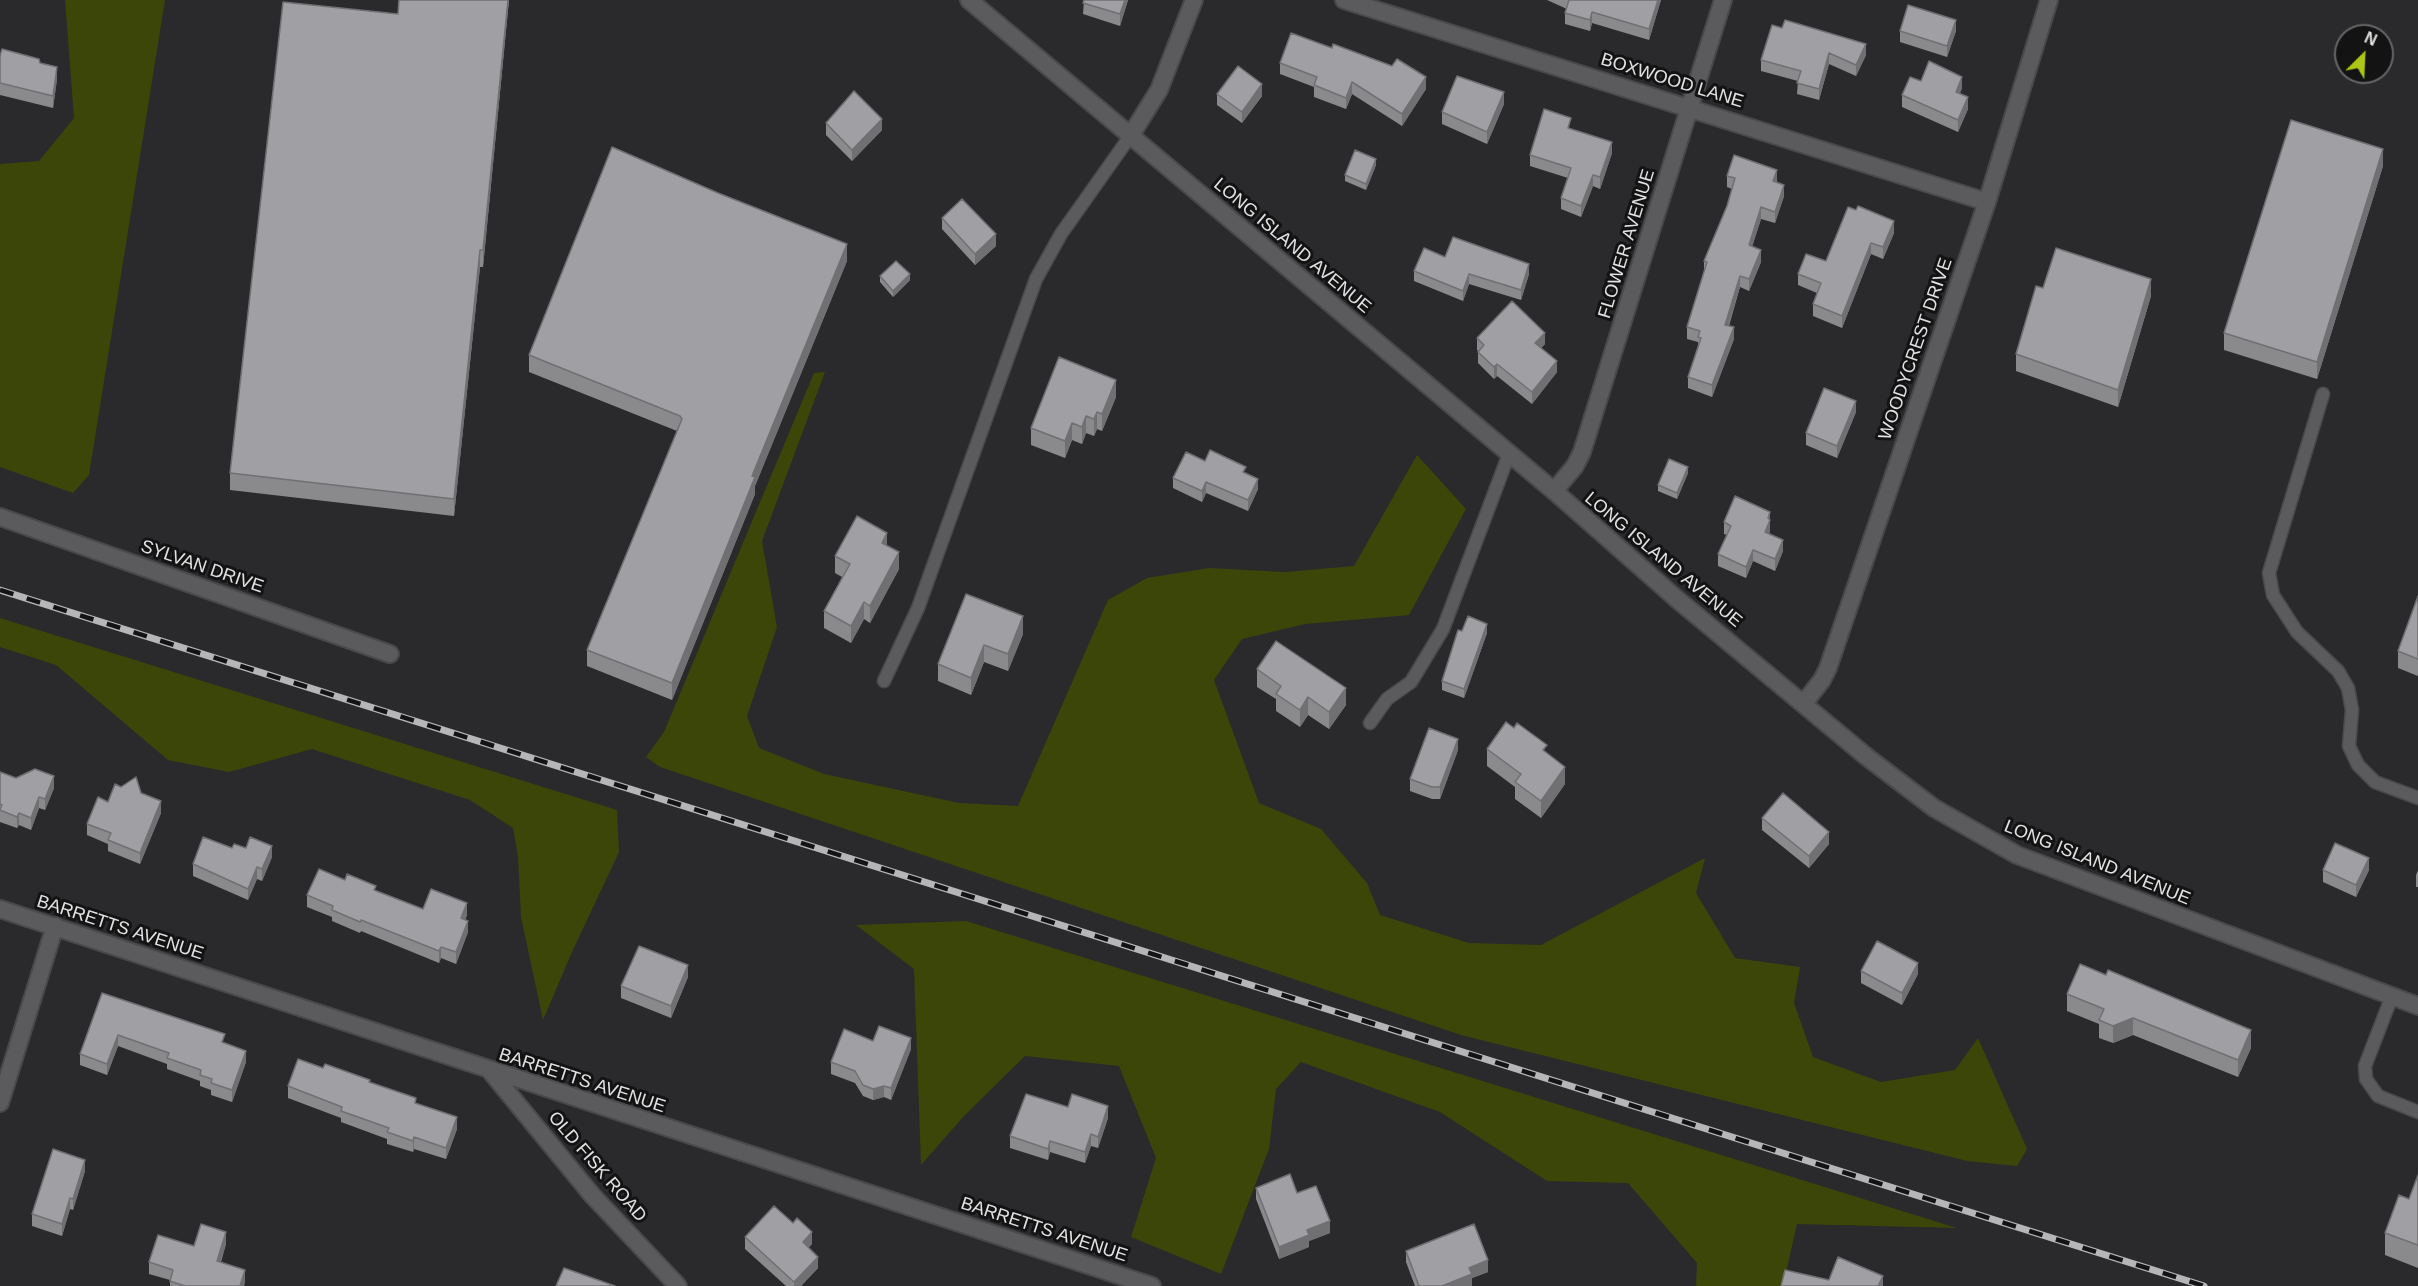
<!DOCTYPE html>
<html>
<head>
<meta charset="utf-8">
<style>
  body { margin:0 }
  #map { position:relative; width:2418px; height:1286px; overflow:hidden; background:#2a2a2d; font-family:Helvetica,sans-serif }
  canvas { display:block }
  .north { position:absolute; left:2334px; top:24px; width:60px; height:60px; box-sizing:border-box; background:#131314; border:2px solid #666567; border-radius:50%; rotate:24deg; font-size:16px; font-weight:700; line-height:24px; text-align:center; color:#e2e1e3 }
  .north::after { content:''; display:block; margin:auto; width:21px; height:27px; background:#abc614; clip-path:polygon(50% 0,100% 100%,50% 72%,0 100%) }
</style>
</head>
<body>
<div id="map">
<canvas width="2418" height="1286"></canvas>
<div class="north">N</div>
</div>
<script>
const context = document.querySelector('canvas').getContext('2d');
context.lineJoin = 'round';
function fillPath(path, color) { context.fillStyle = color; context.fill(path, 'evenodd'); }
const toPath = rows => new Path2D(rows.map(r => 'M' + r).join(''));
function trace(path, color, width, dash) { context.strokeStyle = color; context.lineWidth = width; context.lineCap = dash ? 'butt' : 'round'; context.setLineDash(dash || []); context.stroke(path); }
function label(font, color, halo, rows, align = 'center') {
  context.font = font + ' Helvetica,sans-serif'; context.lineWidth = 6; context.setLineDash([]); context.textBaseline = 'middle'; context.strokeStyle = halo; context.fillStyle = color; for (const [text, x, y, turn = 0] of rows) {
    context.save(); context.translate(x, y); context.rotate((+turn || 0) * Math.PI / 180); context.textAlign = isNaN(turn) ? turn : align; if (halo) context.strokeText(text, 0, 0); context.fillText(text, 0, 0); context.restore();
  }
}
fillPath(toPath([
  [65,0,165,0,89,475,73,493,0,467,0,164,39,161,74,118],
  [825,372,762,541,777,627,747,716,759,748,824,774,959,803,1018,806,1108,600,1147,578,1209,568,1285,572,1354,566,1417,455,1466,509,1409,615,1305,624,1242,639,1214,680,1259,803,1321,829,1367,883,1380,915,1469,943,1541,945,1705,858,1696,893,1735,958,1800,967,1794,1003,1813,1057,1881,1082,1955,1070,1978,1038,2027,1149,2017,1166,1967,1161,1461,1035,660,767,646,757,664,732,814,373],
  [0,618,617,810,619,852,572,952,543,1020,521,917,518,856,513,828,470,800,312,749,229,772,168,760,56,665,0,647],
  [966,921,1957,1228,1797,1224,1783,1286,1696,1286,1697,1263,1628,1183,1547,1181,1440,1112,1301,1062,1276,1089,1269,1149,1221,1274,1131,1237,1156,1158,1119,1066,1025,1056,964,1116,921,1165,914,969,856,925]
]), '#3b4608');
const service = toPath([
  [2323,394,2269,573,2273,595,2297,632,2338,671,2348,688,2352,710,2349,746,2358,765,2375,782,2418,798],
  [884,681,918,608,1036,279,1061,234,1131,135],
  [1370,723,1387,699,1411,682,1443,629,1509,454],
  [2392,996,2365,1066,2366,1079,2378,1096,2418,1112]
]);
const minor = toPath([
  [1344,0,1987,202],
  [1131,135,1159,90,1194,0],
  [1554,491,1575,466,1582,452,1723,0],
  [0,517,390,654],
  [1804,703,1822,680,1828,668,1987,202,2049,0],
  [0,909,1152,1286],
  [491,1072,592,1195,678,1286],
  [0,1103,55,926]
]);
const tertiary = toPath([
  [969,0,1554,491,1678,600,1867,757,1934,808,2017,855,2418,1006]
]);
trace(service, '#49494b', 15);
trace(minor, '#49494b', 20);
trace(tertiary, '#49494b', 20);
trace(service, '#5b5b5e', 12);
trace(minor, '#5b5b5e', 16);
trace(tertiary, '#5b5b5e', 16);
const rail = toPath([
  [0,590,2204,1286]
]);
trace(rail, '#b6b6b8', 7);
trace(rail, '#131314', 4.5, [14]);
fillPath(toPath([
  [509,0,483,267,480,267,454,516,230,490,230,473,398,14],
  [1084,0,1128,0,1120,26,1083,14],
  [1547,0,1661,0,1649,40,1592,23,1590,31,1565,24,1565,13,1567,9],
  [1772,25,1866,55,1856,76,1829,64,1819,100,1797,94,1798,81,1761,71,1761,60],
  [1900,31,1956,31,1947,57,1900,42],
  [0,56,40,63,57,79,53,108,0,95],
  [1280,63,1426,89,1402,126,1352,94,1346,109,1314,97,1314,87,1280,74],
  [1921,81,1962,88,1960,93,1968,109,1958,132,1902,107,1902,95],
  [1217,94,1262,96,1242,123,1217,105],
  [1504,104,1487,144,1442,124,1442,112],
  [826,123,882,130,852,161,826,135],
  [1571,129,1612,153,1600,189,1593,186,1581,217,1561,209,1561,198,1568,178,1530,166,1530,155],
  [1376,165,1366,190,1345,181,1345,175],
  [2383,166,2317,379,2224,350,2224,333],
  [1727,176,1777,181,1784,196,1775,223,1761,219,1752,246,1761,262,1749,291,1740,287,1729,326,1734,339,1712,397,1688,388,1688,377,1698,348,1698,342,1687,339,1687,327,1704,272,1704,261,1727,206,1732,189,1727,187],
  [942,218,996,246,975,265,942,229],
  [1894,233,1883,259,1871,254,1842,328,1813,316,1813,304,1817,293,1798,285,1798,274],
  [1445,257,1529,274,1521,300,1469,284,1463,301,1414,281,1414,271],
  [847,261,755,486,755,494,672,700,587,666,587,650,677,431,529,372,529,355],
  [880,276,910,280,893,297,880,282],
  [2151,296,2118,407,2016,371,2016,354],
  [1477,338,1545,344,1541,348,1557,372,1532,404,1497,376,1494,379,1478,363,1478,351,1477,350],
  [1116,397,1102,431,1097,429,1094,436,1086,433,1082,444,1072,440,1065,458,1031,445,1031,428],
  [1856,412,1837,458,1806,445,1806,433],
  [1205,461,1246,473,1258,489,1248,511,1206,493,1202,502,1173,488,1173,478],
  [1688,473,1677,499,1658,491,1658,485],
  [1770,512,1770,531,1769,534,1783,551,1775,571,1753,561,1746,578,1718,566,1718,554,1727,535,1724,534,1724,522],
  [887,546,899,569,870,623,864,619,851,643,824,628,824,611,842,577,835,573,835,556],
  [966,594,1023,634,1008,671,984,662,971,695,938,681,938,664],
  [2418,596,2418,676,2398,668,2398,651],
  [1462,631,1487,633,1464,698,1442,690,1442,681],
  [1257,669,1346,705,1329,729,1308,715,1300,727,1276,711,1276,699,1257,687],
  [1487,749,1547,753,1565,784,1541,818,1515,799,1515,787,1487,766],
  [1458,750,1440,799,1432,799,1410,791,1410,779],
  [0,772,16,778,54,788,45,810,39,808,31,830,19,825,17,828,0,822],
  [141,793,161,813,140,864,108,851,108,844,87,835,87,824,108,802],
  [1762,818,1829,844,1809,868,1762,830],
  [232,848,246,848,272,857,262,881,257,879,248,900,193,876,193,864],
  [2323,870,2369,870,2356,897,2323,882],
  [2418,870,2418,887,2416,887,2416,875],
  [345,880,423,909,467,915,465,920,468,932,456,964,441,958,439,963,361,931,360,933,332,921,332,917,307,907,307,895],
  [1861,971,1918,974,1902,1005,1861,983],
  [688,977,671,1018,621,998,621,986],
  [102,993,225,1043,246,1062,232,1102,211,1095,211,1090,200,1086,200,1081,167,1069,167,1064,118,1046,107,1075,80,1065,80,1054],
  [2067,994,2251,1048,2238,1077,2133,1035,2113,1043,2099,1038,2099,1024,2067,1011],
  [873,1041,911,1049,891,1100,884,1097,873,1100,863,1096,855,1083,831,1074,831,1062],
  [323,1068,370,1082,416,1103,457,1129,446,1159,414,1149,413,1152,387,1144,387,1139,341,1122,341,1118,288,1098,288,1086],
  [1068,1107,1108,1118,1098,1148,1091,1146,1085,1163,1050,1152,1048,1160,1010,1148,1010,1136],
  [85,1171,73,1210,70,1209,62,1236,32,1226,32,1214],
  [2418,1175,2418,1268,2385,1255,2385,1233,2409,1199],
  [1256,1188,1297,1193,1330,1233,1309,1241,1309,1247,1279,1259,1256,1199],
  [745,1237,812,1244,808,1248,818,1268,801,1286,786,1286,745,1249],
  [226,1244,221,1262,245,1281,244,1286,170,1286,170,1280,149,1274,149,1262,194,1246],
  [1406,1251,1488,1272,1472,1278,1472,1286,1415,1286,1406,1262]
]), '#8a898c');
fillPath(toPath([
  [508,0,509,0,483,267,483,250],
  [1125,0,1128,0,1120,26,1120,14],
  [1658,0,1661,0,1649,40,1649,29],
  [1592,12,1592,23,1590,31,1590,20],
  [1956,20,1956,31,1947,57,1947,46],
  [1866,44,1866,55,1856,76,1856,65],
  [1829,53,1829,64,1819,100,1819,89],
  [57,67,57,79,53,108,53,96],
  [1426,77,1426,89,1402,126,1402,114],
  [1962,77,1962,88,1956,103,1956,92],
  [1352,82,1352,94,1346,109,1346,98],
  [1262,84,1262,96,1242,123,1242,112],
  [1504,92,1504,104,1487,144,1487,132],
  [1968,97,1968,109,1958,132,1958,120],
  [882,119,882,130,852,161,852,150],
  [1612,142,1612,153,1600,189,1600,177],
  [2383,149,2383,166,2317,379,2317,362],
  [1376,159,1376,165,1366,190,1366,184],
  [1777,170,1777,181,1773,192,1773,181],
  [1593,175,1593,186,1581,217,1581,206],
  [1784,185,1784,196,1775,223,1775,212],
  [1761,207,1761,219,1749,257,1749,245],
  [1894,221,1894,233,1883,259,1883,247],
  [996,234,996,246,975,265,975,254],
  [1871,243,1871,254,1842,328,1842,316],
  [847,244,847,261,755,486,755,494,672,700,672,683,752,476],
  [480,250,480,267,454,516,454,499],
  [1761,250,1761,262,1749,291,1749,279],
  [1529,264,1529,274,1521,300,1521,290],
  [910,274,910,280,893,297,893,291],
  [1469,274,1469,284,1463,301,1463,291],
  [1740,276,1740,287,1725,336,1725,325],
  [2151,279,2151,296,2118,407,2118,390],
  [1734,327,1734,339,1712,397,1712,385],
  [1545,333,1545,344,1535,355,1535,343],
  [1557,361,1557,372,1532,404,1532,392],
  [1497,364,1497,376,1494,379,1494,367],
  [1116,380,1116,397,1102,431,1102,414],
  [1856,401,1856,412,1837,458,1837,446],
  [1097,412,1097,429,1094,436,1094,419],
  [1086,416,1086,433,1082,444,1082,427],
  [1072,423,1072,440,1065,458,1065,441],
  [1688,467,1688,473,1677,499,1677,493],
  [1258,479,1258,489,1248,511,1248,500],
  [1206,482,1206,493,1202,502,1202,491],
  [1770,512,1770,531,1765,543,1765,532,1768,518],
  [887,533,887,550,882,543],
  [1783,540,1783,551,1775,571,1775,559],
  [1753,550,1753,561,1746,578,1746,567],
  [899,552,899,569,870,623,870,606],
  [864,602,864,619,851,643,851,626],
  [1023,616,1023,634,1008,671,1008,654],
  [1487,624,1487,633,1464,698,1464,689],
  [984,645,984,662,971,695,971,678],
  [1346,688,1346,705,1329,729,1329,712],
  [1308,697,1308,715,1300,727,1300,710],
  [1458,739,1458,750,1440,799,1440,787],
  [1565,767,1565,784,1541,818,1541,801],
  [54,776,54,788,45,810,45,799],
  [39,797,39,808,31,830,31,818],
  [161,801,161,813,140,864,140,853],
  [19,813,19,825,17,828,17,817],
  [1829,832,1829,844,1809,868,1809,856],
  [272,846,272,857,262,881,262,869],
  [2369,858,2369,870,2356,897,2356,885],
  [257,867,257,879,248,900,248,889],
  [467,903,467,915,461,930,461,918],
  [468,921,468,932,456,964,456,952],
  [441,947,441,958,439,963,439,951],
  [1918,963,1918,974,1902,1005,1902,993],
  [688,965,688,977,671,1018,671,1006],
  [2133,1018,2133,1035,2113,1043,2113,1026],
  [2251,1030,2251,1048,2238,1077,2238,1060],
  [118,1035,118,1046,107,1075,107,1064],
  [911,1038,911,1049,891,1100,891,1088],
  [246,1051,246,1062,232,1102,232,1090],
  [884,1086,884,1097,873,1100,873,1089],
  [1108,1106,1108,1118,1098,1148,1098,1137],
  [457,1117,457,1129,446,1159,446,1148],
  [1091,1134,1091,1146,1085,1163,1085,1152],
  [414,1137,414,1149,413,1152,413,1141],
  [1050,1141,1050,1152,1048,1160,1048,1149],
  [85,1160,85,1171,73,1210,73,1199],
  [70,1198,70,1209,62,1236,62,1224],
  [1330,1221,1330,1233,1309,1241,1309,1247,1279,1259,1279,1247,1307,1230],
  [226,1232,226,1244,217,1272,217,1261],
  [812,1232,812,1244,803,1254,803,1242],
  [818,1257,818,1268,801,1286,794,1286,794,1282],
  [1488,1260,1488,1272,1472,1278,1472,1286,1442,1286,1469,1268],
  [245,1270,245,1281,244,1286,240,1286],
  [1883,1276,1883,1286,1878,1286]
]), '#706f72');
const building = toPath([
  [399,0,508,0,483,250,480,250,454,499,230,473,283,2,398,14,399,0],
  [1084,0,1125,0,1120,14,1083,3,1084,0],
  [1569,0,1658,0,1649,29,1592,12,1590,20,1565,13,1569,0],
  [1908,5,1956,20,1947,46,1900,31,1908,5],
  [1785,20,1866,44,1856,65,1829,53,1819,89,1797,83,1801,71,1761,60,1772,25,1782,28,1785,20],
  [1291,33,1332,48,1333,44,1392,66,1397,59,1426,77,1402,114,1352,82,1346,98,1314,85,1317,77,1280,63,1291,33],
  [2,49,39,59,40,63,57,67,53,96,0,83,0,56,2,49],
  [1929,61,1962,77,1956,92,1968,97,1958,120,1902,95,1910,77,1921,81,1929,61],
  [1238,66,1262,84,1242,112,1217,94,1238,66],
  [1457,76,1504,92,1487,132,1442,112,1457,76],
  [854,91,882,119,852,150,826,123,854,91],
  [1544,109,1571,118,1568,128,1612,142,1600,177,1593,175,1581,206,1561,198,1571,168,1530,155,1544,109],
  [2291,120,2383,149,2317,362,2224,333,2291,120],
  [612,147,718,193,847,244,752,476,755,477,672,683,587,650,682,419,680,416,529,355,612,147],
  [1355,150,1376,159,1366,184,1345,175,1355,150],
  [1734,155,1777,170,1773,181,1784,185,1775,212,1761,207,1749,245,1761,250,1749,279,1740,276,1725,325,1734,327,1712,385,1688,377,1701,338,1698,337,1700,331,1687,327,1707,262,1704,261,1727,206,1735,178,1727,176,1734,155],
  [962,199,996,234,975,254,942,218,962,199],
  [1858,206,1894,221,1883,247,1871,243,1842,316,1813,304,1821,283,1798,274,1806,254,1826,261,1848,207,1856,210,1858,206],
  [1453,237,1529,264,1521,290,1469,274,1463,291,1414,271,1424,248,1445,257,1453,237],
  [2056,248,2151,279,2118,390,2016,354,2036,286,2043,288,2056,248],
  [896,261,910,274,893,291,880,276,896,261],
  [1512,301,1545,333,1535,343,1557,361,1532,392,1497,364,1494,367,1478,352,1484,345,1477,338,1512,301],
  [1059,357,1116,380,1102,414,1097,412,1094,419,1086,416,1082,427,1072,423,1065,441,1031,428,1059,357],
  [1824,388,1856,401,1837,446,1806,433,1824,388],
  [1210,450,1246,467,1243,472,1258,479,1248,500,1206,482,1202,491,1173,478,1186,452,1205,461,1210,450],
  [1669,459,1688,467,1677,493,1658,485,1669,459],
  [1735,496,1770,512,1768,518,1770,520,1765,532,1783,540,1775,559,1753,550,1746,567,1718,554,1731,526,1724,522,1735,496],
  [857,516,887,533,882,543,899,552,870,606,864,602,851,626,824,611,850,564,835,556,857,516],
  [966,594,1023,616,1008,654,984,645,971,678,938,664,966,594],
  [2418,596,2418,659,2398,651,2418,596],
  [1468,616,1487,624,1464,689,1442,681,1458,630,1462,631,1468,616],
  [1276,641,1346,688,1329,712,1308,697,1300,710,1276,694,1281,686,1257,669,1276,641],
  [1506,722,1514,728,1517,723,1547,745,1543,750,1565,767,1541,801,1515,782,1521,774,1487,749,1506,722],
  [1429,728,1458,739,1440,787,1432,787,1410,779,1429,728],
  [35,769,54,776,45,799,39,797,31,818,19,813,17,817,0,810,2,805,0,804,0,772,16,778,35,769],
  [136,777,141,793,161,801,140,853,108,840,111,833,87,824,98,797,108,802,115,784,121,787,136,777],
  [1783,793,1829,832,1809,856,1762,818,1783,793],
  [203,837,232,848,234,844,246,848,250,837,272,846,262,869,257,867,248,889,193,864,203,837],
  [2335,843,2369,858,2356,885,2323,870,2335,843],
  [319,869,345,880,347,874,376,886,374,890,423,909,431,889,467,903,461,918,468,921,456,952,441,947,439,951,361,920,360,922,332,910,333,906,307,895,319,869],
  [1877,941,1918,963,1902,993,1861,971,1877,941],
  [639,946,688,965,671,1006,621,986,639,946],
  [2080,964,2106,975,2108,970,2251,1030,2238,1060,2133,1018,2113,1026,2099,1020,2104,1009,2067,994,2080,964],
  [102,993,225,1034,222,1042,246,1051,232,1090,211,1083,212,1079,200,1075,201,1070,167,1058,169,1053,118,1035,107,1064,80,1054,102,993],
  [879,1026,911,1038,891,1088,884,1086,873,1089,863,1085,855,1071,831,1062,844,1029,873,1041,879,1026],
  [298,1059,323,1068,325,1064,370,1080,369,1082,416,1098,415,1103,457,1117,446,1148,414,1137,413,1141,387,1132,389,1128,341,1111,342,1107,288,1086,298,1059],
  [1026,1094,1068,1107,1072,1094,1108,1106,1098,1137,1091,1134,1085,1152,1050,1141,1048,1149,1010,1136,1026,1094],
  [53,1149,85,1160,73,1199,70,1198,62,1224,32,1214,53,1149],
  [1290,1174,1297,1193,1316,1186,1330,1221,1307,1230,1309,1235,1279,1247,1256,1188,1290,1174],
  [2418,1175,2418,1245,2385,1233,2399,1195,2409,1199,2418,1175],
  [774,1206,793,1223,797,1218,812,1232,803,1242,818,1257,794,1282,745,1237,774,1206],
  [201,1224,226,1232,217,1261,245,1270,240,1286,185,1286,170,1281,173,1270,149,1262,158,1235,194,1246,201,1224],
  [1474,1224,1488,1260,1469,1268,1472,1274,1442,1286,1419,1286,1406,1251,1474,1224],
  [1838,1257,1883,1276,1878,1286,1781,1286,1785,1270,1829,1280,1838,1257],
  [564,1268,615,1286,556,1286,564,1268]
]);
fillPath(building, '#a09fa3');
trace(building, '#706f72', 1.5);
label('18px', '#e2e1e3', '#131314', [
  ["BOXWOOD LANE",1672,81,17],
  ["FLOWER AVENUE",1627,244,-73],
  ["LONG ISLAND AVENUE",1292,246,40],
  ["WOODYCREST DRIVE",1916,349,-71],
  ["LONG ISLAND AVENUE",1663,560,40],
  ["SYLVAN DRIVE",202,567,19],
  ["LONG ISLAND AVENUE",2097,863,22],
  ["BARRETTS AVENUE",120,928,18],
  ["BARRETTS AVENUE",582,1081,18],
  ["OLD FISK ROAD",597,1167,49],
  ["BARRETTS AVENUE",1044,1230,18]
]);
</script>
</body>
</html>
